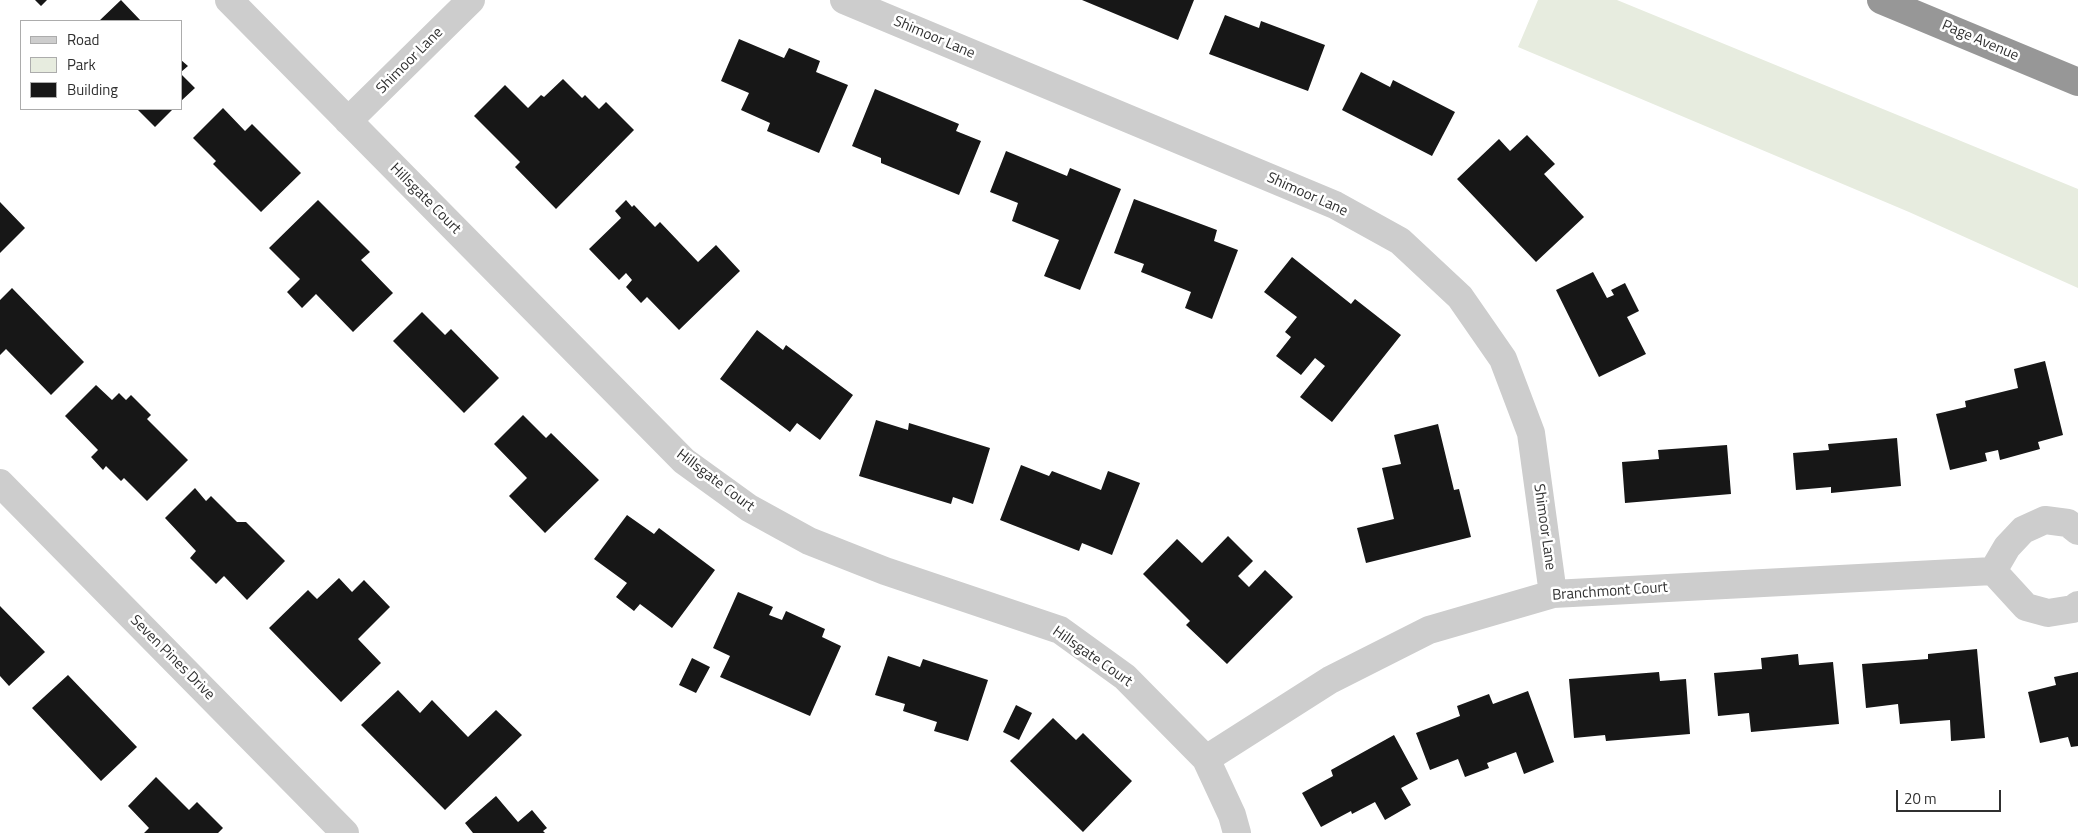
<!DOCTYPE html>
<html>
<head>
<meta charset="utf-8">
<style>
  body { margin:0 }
  #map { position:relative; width:2078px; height:833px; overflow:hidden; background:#fff; font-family:"Titillium Web",sans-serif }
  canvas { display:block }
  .legend { position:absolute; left:20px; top:20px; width:162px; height:90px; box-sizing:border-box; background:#fff; border:1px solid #acacac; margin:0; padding:6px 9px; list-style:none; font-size:15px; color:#303030 }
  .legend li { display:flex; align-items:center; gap:10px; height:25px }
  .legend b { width:25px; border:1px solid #acacac }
  .scale { position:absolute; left:1896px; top:790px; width:105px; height:22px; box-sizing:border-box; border:2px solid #303030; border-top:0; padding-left:6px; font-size:15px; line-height:18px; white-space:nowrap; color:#303030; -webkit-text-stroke:4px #fff; paint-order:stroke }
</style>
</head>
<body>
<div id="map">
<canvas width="2078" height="833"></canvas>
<ul class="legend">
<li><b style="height:6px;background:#cdcdcd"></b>Road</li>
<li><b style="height:14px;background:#e7ecdf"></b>Park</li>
<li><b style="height:14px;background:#171717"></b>Building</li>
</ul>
<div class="scale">20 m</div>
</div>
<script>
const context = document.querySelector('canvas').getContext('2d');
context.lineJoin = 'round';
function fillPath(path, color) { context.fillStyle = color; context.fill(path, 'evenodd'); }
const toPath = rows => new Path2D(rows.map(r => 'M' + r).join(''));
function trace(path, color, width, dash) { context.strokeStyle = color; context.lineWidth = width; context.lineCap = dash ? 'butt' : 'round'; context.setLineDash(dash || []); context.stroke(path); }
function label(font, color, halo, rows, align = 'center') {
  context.font = font + ' "Titillium Web",sans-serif'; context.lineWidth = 5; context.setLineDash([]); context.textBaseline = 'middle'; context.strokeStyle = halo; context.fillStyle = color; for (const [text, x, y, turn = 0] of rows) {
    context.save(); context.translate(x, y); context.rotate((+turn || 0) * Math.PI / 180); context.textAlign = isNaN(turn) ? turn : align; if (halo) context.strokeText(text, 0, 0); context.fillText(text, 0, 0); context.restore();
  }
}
fillPath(toPath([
  [1538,0,1617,0,2078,189,2078,288,1909,212,1518,47]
]), '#e7ecdf');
fillPath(toPath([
  [35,0,47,0,41,6],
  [121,0,141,21,99,21],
  [1082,0,1194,0,1178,40],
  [1225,15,1259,28,1261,21,1325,45,1308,91,1209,54],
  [739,39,784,58,789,48,820,61,816,72,848,85,819,153,767,131,770,123,741,110,749,93,721,81],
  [181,60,188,66,181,72],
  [1361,72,1390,87,1393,80,1455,112,1432,156,1342,110],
  [181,74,195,88,181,101],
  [563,79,582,98,585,95,599,109,606,102,634,130,556,209,515,167,520,162,474,116,505,85,528,108,541,95,544,97],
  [875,89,959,124,956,131,981,141,959,195,881,163,881,158,852,146],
  [223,108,245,131,252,124,301,173,261,212,213,164,216,161,193,138],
  [137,109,173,109,155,127],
  [1527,135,1555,164,1544,174,1584,217,1536,262,1457,179,1499,139,1510,151],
  [1006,151,1067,176,1070,168,1121,189,1080,290,1044,276,1059,240,1012,221,1018,203,990,192],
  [1134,199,1217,230,1214,241,1238,250,1212,319,1185,308,1191,292,1141,272,1144,264,1114,253],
  [318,200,370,252,361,260,393,293,353,332,316,294,302,308,287,292,300,279,269,248],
  [626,200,632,207,634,205,655,227,660,222,698,262,716,245,740,271,679,330,647,297,641,303,626,287,632,280,626,273,619,280,589,249,621,218,615,211],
  [0,202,25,228,0,253],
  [1292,257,1351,304,1355,299,1401,335,1332,422,1300,397,1325,366,1315,358,1301,375,1276,356,1291,337,1285,332,1297,317,1264,292],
  [1593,272,1607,298,1614,295,1611,290,1625,283,1639,311,1627,317,1646,354,1599,377,1556,290],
  [12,288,84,362,51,395,6,349,0,355,0,300],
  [422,312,445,335,451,329,499,378,464,413,393,341],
  [757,330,783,350,786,345,853,395,820,440,797,423,790,432,720,379],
  [2045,361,2063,435,2038,442,2040,449,2000,460,1998,450,1985,453,1987,461,1950,470,1936,414,1966,407,1965,401,2018,388,2014,369],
  [96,385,112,400,119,393,126,400,131,395,151,415,147,419,188,460,147,501,124,478,121,481,106,466,103,470,91,457,98,450,65,416],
  [523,415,546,438,551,433,599,480,545,533,509,496,527,478,494,444],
  [876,420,908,430,909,423,990,448,973,504,953,497,951,504,859,476],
  [1438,424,1454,490,1459,489,1471,537,1366,563,1357,528,1394,519,1382,468,1401,464,1394,435],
  [1897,438,1901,486,1831,493,1831,487,1796,490,1793,453,1829,450,1828,444],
  [1727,445,1731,494,1625,503,1622,462,1659,459,1658,450],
  [1021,465,1049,476,1052,471,1101,490,1108,471,1140,483,1112,555,1082,543,1079,551,1000,520],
  [195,488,206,501,211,496,237,522,246,522,285,561,247,600,224,576,216,584,190,558,196,551,165,518],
  [627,515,654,534,659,528,715,570,672,628,640,604,634,611,616,597,627,583,594,559],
  [1228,536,1253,561,1238,576,1249,587,1265,570,1293,597,1227,664,1186,625,1190,621,1143,574,1177,539,1202,563],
  [339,578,352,592,364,580,390,607,358,639,381,663,341,702,269,628,308,590,317,599],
  [738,592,773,607,769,615,782,620,786,611,825,629,822,637,841,646,810,716,720,677,730,656,713,648],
  [0,606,45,652,9,686,0,676],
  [1977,649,1985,738,1951,741,1950,720,1900,724,1898,704,1866,708,1862,664,1928,659,1928,654],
  [1798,654,1799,665,1833,662,1839,724,1751,732,1749,713,1718,716,1714,673,1762,669,1761,658],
  [888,656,920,667,923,659,988,680,968,741,934,731,937,722,903,711,905,704,875,695],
  [692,658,710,667,696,693,679,685],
  [1659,672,1660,681,1686,679,1690,734,1606,741,1605,735,1574,738,1569,679],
  [2078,672,2078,746,2071,747,2068,737,2040,743,2028,692,2056,685,2054,677],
  [68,675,137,747,101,781,32,708],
  [398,690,420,713,432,700,468,737,496,710,522,735,445,810,361,725],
  [1528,691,1554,762,1524,774,1516,752,1487,763,1489,768,1465,777,1458,759,1430,770,1416,733,1460,716,1457,706,1489,694,1493,704],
  [1016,705,1032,713,1019,740,1003,732],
  [1053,718,1076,740,1083,733,1132,781,1083,832,1010,761],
  [1394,735,1418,779,1401,788,1411,805,1385,820,1375,802,1352,814,1351,811,1321,827,1302,793,1333,776,1331,770],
  [156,777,189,810,197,802,223,828,218,833,144,833,149,828,128,806],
  [496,796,518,822,532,810,547,828,543,831,545,833,473,833,465,823]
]), '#171717');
trace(toPath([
  [229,0,684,461,749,508,809,541,885,571,1060,630,1125,677,1206,759,1232,815,1237,833],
  [844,0,1335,205,1400,241,1460,297,1503,359,1531,433,1553,594],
  [348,121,471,0],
  [0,483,345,833],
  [1993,571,2007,547,2023,530,2045,520,2068,523,2078,531],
  [1993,571,2026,607,2048,613,2073,609,2078,605],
  [1206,759,1330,680,1429,630,1553,594,1993,571]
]), '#cdcdcd', 28);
trace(toPath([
  [1881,0,2078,82]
]), '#979797', 28);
label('15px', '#303030', '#fff', [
  ["Shimoor Lane",934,38,23],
  ["Page Avenue",1980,41,23],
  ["Shimoor Lane",410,61,-45],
  ["Shimoor Lane",1307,195,24],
  ["Hillsgate Court",425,199,45],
  ["Hillsgate Court",715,481,37],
  ["Shimoor Lane",1544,527,82],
  ["Branchmont Court",1610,592,-4],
  ["Hillsgate Court",1092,657,35],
  ["Seven Pines Drive",172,658,45]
]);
</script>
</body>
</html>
